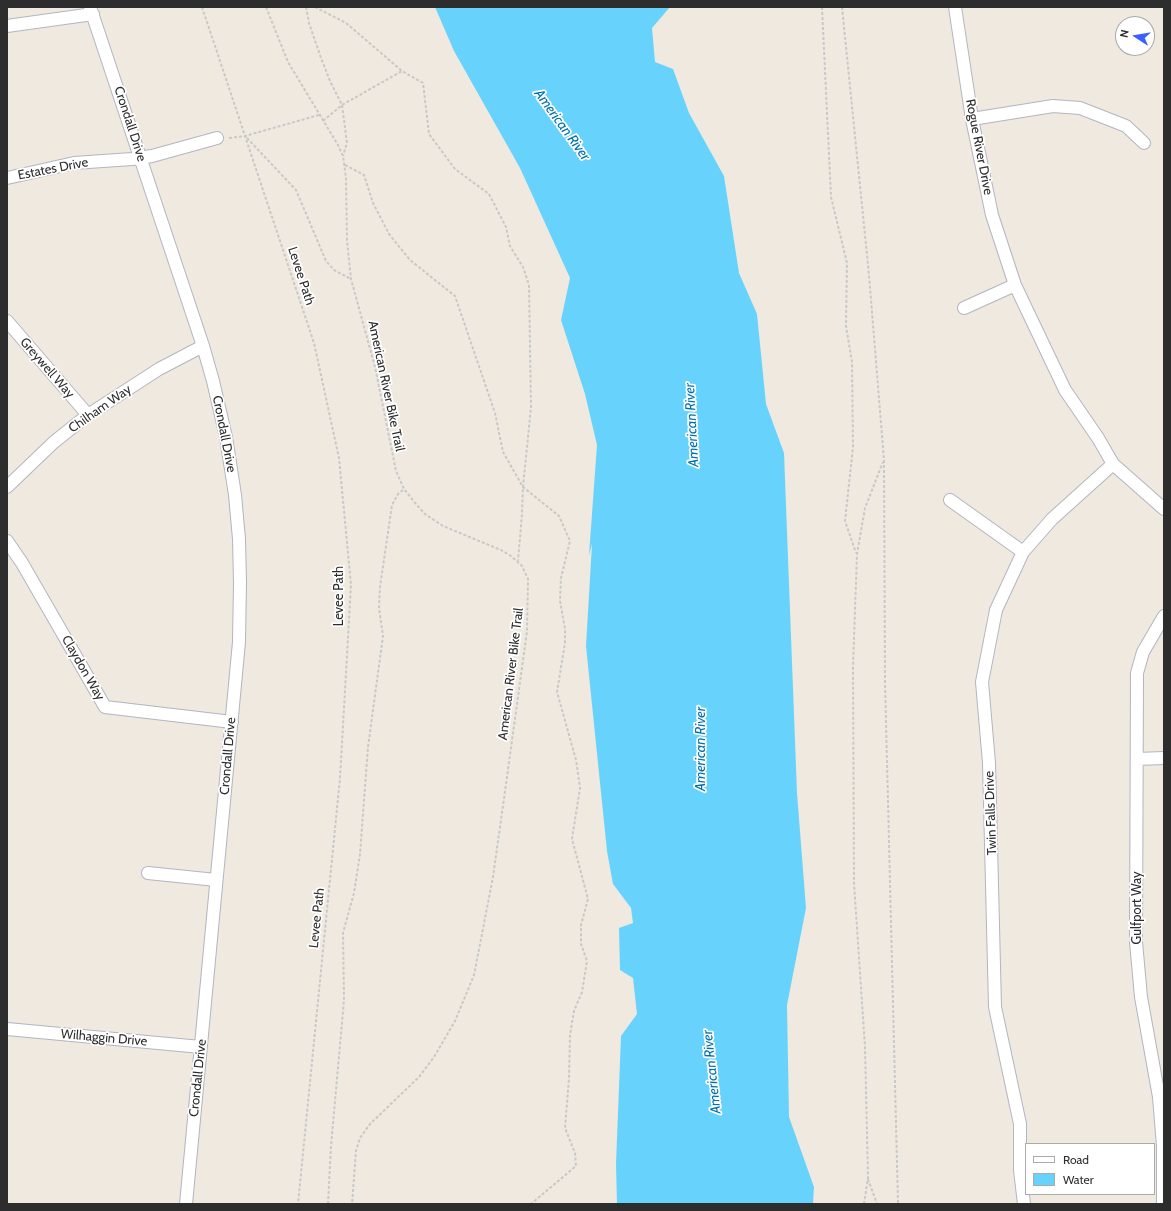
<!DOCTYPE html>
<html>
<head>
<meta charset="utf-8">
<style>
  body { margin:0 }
  #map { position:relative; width:1171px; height:1211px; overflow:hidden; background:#f0e9df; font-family:Cabin,sans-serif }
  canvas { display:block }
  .frame { position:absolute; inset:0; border:8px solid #2d2d2d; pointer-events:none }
  .legend { position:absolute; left:1025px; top:1143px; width:130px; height:52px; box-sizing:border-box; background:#fff; border:1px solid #ababab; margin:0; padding:5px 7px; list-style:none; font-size:12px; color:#2d2d2d }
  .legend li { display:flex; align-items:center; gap:8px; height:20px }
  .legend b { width:20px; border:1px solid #ababab }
  .north { position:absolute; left:1115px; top:16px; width:40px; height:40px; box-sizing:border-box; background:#fff; border:1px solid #ababab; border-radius:50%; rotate:282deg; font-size:11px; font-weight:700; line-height:16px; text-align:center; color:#2d2d2d }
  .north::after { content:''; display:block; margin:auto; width:14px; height:18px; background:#3c5fff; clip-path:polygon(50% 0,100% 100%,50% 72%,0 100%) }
</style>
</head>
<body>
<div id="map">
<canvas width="1171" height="1211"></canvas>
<div class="frame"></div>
<ul class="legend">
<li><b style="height:5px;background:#fff"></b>Road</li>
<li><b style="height:11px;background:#67d3fc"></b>Water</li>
</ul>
<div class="north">N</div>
</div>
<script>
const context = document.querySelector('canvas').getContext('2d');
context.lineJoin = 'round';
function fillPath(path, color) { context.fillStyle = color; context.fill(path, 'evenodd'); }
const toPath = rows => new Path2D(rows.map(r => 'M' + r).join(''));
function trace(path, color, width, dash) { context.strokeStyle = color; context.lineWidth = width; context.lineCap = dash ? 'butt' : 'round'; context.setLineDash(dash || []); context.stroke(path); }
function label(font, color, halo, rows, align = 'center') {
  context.font = font + ' Cabin,sans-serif'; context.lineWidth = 3.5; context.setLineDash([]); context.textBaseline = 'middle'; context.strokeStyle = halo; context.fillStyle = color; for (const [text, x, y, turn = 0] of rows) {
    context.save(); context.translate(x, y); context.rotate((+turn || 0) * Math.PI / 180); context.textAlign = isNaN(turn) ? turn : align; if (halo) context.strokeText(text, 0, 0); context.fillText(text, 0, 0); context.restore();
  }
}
fillPath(toPath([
  [435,7,670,7,652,28,655,62,673,69,689,113,724,176,739,273,757,314,766,404,784,453,797,793,806,908,787,1005,789,1117,814,1187,813,1204,617,1204,616,1164,621,1036,637,1014,633,978,620,970,619,928,633,923,631,908,613,884,607,851,586,646,592,544,589,555,597,445,585,394,561,320,570,278,520,168,454,51]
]), '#67d3fc');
const minor = toPath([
  [90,7,203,346,213,381,226,437,235,495,239,539,240,583,239,642,186,1204],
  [955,7,972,119,992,215,1015,285,1065,390,1098,438,1113,464,1164,509],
  [7,26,93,14],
  [972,119,1053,106,1080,108,1126,126,1144,143],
  [7,178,74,163,132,159,152,156,217,138],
  [964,308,1015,285],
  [7,321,88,415],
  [7,487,54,442,88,415,159,369,203,346],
  [950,500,1023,552],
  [7,541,22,563,105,707,232,722],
  [1137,759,1164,758],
  [148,873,216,880],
  [7,1029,201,1047],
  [1024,1204,1020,1170,1020,1124,995,1007,989,763,982,682,996,610,1023,552,1052,519,1113,464],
  [1163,1204,1163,1146,1159,1097,1141,997,1136,942,1137,673,1143,652,1164,616]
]);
trace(minor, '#b2b5c2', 14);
trace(toPath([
  [202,7,314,343,339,458,351,585,340,778,298,1204],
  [266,7,288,62,338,145,343,156,346,178,347,240,351,279,375,367,396,471,404,489,416,504,425,514,443,526,501,550,511,556,522,566,528,579,527,631,507,777,493,877,474,975,455,1021,434,1057,419,1077,370,1124,360,1138,356,1151,352,1204],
  [306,7,309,23,321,58,330,81,342,105,347,143,343,156],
  [315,7,346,23,402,71,423,83,429,134,455,169,489,194,506,227,510,246,523,267,529,285,531,407,523,487,522,514,518,561],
  [822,7,831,197,847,263,846,326,852,362,853,447,845,521,856,553],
  [842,7,869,275,884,460,885,681,898,1204],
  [323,121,342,105,402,71],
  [229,138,245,136,319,115],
  [247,138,296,190,326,261,334,270,351,279],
  [345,165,364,175,373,203,389,234,410,260,455,296,495,413,503,452,523,487,559,516,570,541,561,578,560,601,565,629,565,643,557,692,576,760,580,788,572,839,588,899,581,925,581,944,587,961,582,992,574,1011,570,1035,569,1078,565,1128,575,1153,576,1166,531,1204],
  [868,1179,877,1204],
  [328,1204,331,1146,344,1000,343,933,354,893,360,854,368,747,383,636,379,608,380,587,392,505,398,494,404,489],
  [864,1204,868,1178,865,1047,854,883,853,666,857,554,865,508,883,462]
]), '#c8c8c8', 2, [3, 2]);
trace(minor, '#fff', 12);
label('13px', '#2d2d2d', '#fff', [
  ["Crondall Drive",130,124,72],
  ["Rogue River Drive",979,147,79],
  ["Estates Drive",53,169,-11],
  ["Levee Path",301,276,72],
  ["Greywell Way",47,368,49],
  ["American River Bike Trail",386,386,78],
  ["Chilham Way",100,409,-35],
  ["Crondall Drive",224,434,79],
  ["Levee Path",339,596,-90],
  ["Claydon Way",83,668,60],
  ["American River Bike Trail",511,674,-83],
  ["Crondall Drive",228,756,-85],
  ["Twin Falls Drive",991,813,-92],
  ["Gulfport Way",1137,908,-90],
  ["Levee Path",317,918,-84],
  ["Wilhaggin Drive",104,1038,5],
  ["Crondall Drive",198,1078,-84]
]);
label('italic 14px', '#0071ae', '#fff', [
  ["American River",562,125,54],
  ["American River",692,425,-93],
  ["American River",701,749,-90],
  ["American River",712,1072,-96]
]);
</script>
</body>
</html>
